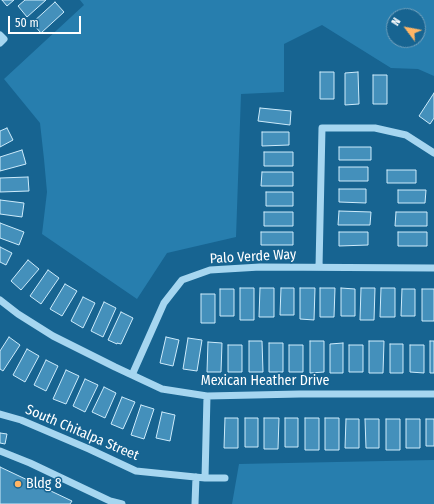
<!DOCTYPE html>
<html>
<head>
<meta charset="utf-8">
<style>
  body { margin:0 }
  #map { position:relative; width:434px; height:504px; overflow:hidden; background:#176491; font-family:"Fira Sans Condensed",sans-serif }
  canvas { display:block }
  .north { position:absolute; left:386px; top:8px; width:40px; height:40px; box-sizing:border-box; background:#176491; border:1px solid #74a2bd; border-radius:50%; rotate:302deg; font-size:11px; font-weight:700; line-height:16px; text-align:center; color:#fff }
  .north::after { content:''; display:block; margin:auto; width:14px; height:18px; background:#ffb565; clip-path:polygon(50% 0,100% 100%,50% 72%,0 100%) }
  .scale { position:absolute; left:8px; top:16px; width:73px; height:18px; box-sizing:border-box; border:2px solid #fff; border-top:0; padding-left:5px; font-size:12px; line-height:14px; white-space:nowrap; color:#fff; -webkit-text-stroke:3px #176491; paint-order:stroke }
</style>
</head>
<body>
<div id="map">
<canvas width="434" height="504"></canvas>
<div class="north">N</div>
<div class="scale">50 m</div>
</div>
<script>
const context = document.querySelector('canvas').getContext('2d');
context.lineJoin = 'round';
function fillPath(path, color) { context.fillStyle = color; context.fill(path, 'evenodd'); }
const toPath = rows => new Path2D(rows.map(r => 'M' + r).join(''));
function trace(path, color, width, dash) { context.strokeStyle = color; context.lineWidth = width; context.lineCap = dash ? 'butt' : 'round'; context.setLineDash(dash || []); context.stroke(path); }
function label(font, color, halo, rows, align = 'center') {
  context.font = font + ' "Fira Sans Condensed",sans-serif'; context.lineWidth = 3; context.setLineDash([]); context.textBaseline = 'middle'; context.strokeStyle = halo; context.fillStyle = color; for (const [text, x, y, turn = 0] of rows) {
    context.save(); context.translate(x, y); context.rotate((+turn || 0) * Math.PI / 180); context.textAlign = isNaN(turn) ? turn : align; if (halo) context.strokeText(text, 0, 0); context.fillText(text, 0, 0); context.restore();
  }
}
fillPath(toPath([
  [80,0,434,0,434,76,418,69,391,68,322,25,284,44,284,92,241,94,236,237,167,253,137,299,42,234,47,192,44,159,40,123,4,79,84,5],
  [394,16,418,16,418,40,394,40],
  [434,460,434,504,232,504,239,464]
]), '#277eae');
const building = toPath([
  [2,0,14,0,7,6,2,0],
  [25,0,46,0,27,17,18,6,25,0],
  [55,2,64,12,41,33,32,23,55,2],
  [320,72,334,72,334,99,320,99,320,72],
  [358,72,359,104,345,105,345,73,358,72],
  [373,75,387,75,387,104,373,104,373,75],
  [434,93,434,118,430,124,419,116,434,93],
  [260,108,291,111,290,125,258,121,260,108],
  [7,128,13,140,0,147,0,131,7,128],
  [262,132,289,132,289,145,262,146,262,132],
  [339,147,371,147,371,160,339,160,339,147],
  [22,150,26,164,0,171,0,157,22,150],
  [264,152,293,152,293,166,264,166,264,152],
  [339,167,368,167,368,181,339,181,339,167],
  [387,170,416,170,416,183,387,183,387,170],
  [262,172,293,172,293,186,261,186,262,172],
  [28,177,29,191,0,192,0,178,28,177],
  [339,189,366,189,366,203,339,202,339,189],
  [398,190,426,190,425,203,398,203,398,190],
  [266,192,293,192,293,206,266,206,266,192],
  [0,200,24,203,22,217,0,214,0,200],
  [339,211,371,212,370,225,338,225,339,211],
  [264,212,293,212,293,226,264,226,264,212],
  [396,212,427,212,427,226,395,226,396,212],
  [0,223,24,232,19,245,0,238,0,223],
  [261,232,293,232,293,245,261,245,261,232],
  [339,232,368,232,368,245,339,246,339,232],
  [398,232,427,232,427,246,398,246,398,232],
  [0,247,12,253,6,265,0,262,0,247],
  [28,260,39,269,21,290,11,281,28,260],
  [48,270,59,278,41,304,30,296,48,270],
  [65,284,77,291,62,316,50,309,65,284],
  [240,288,254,288,254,320,240,320,240,288],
  [260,288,274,288,274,317,259,317,260,288],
  [281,288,294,288,294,315,280,315,281,288],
  [300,288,315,288,314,320,300,319,300,288],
  [320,288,335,288,334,317,320,317,320,288],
  [341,288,355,289,355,316,341,316,341,288],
  [361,288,375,288,374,320,360,320,361,288],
  [381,288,395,288,395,317,380,317,381,288],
  [220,289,234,289,234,316,220,316,220,289],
  [402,289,415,289,415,316,401,316,402,289],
  [422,289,434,289,434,321,422,321,422,289],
  [201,294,215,294,215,323,201,323,201,294],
  [83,297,95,303,83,328,71,321,83,297],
  [104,302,116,308,103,337,91,331,104,302],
  [121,312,133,318,121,344,117,343,117,344,108,340,121,312],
  [9,337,20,345,3,371,0,369,0,351,9,337],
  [166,337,179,340,173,366,160,363,166,337],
  [188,338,202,340,197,371,183,369,188,338],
  [249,341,262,341,263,372,249,372,249,341],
  [310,341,324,341,324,372,310,373,310,341],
  [369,341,384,341,383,373,369,373,369,341],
  [430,341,434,341,434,373,430,373,430,341],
  [208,342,222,343,221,372,207,372,208,342],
  [269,343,283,343,283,372,269,372,269,343],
  [343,343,343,373,330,373,330,344,343,343],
  [390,344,403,344,403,373,390,373,390,344],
  [228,345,242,345,242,372,228,372,228,345],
  [289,345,303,345,303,372,289,372,289,345],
  [349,345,363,345,363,372,349,372,349,345],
  [410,345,424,345,424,373,410,372,410,345],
  [27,349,39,356,25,382,13,375,27,349],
  [46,360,58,366,46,391,34,385,46,360],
  [66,370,79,376,66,404,53,399,66,370],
  [85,379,98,385,85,412,73,406,85,379],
  [104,387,116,393,105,418,92,412,104,387],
  [122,397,135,402,123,429,111,424,122,397],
  [141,405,154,409,144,439,131,435,141,405],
  [162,412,175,415,170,441,156,438,162,412],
  [225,418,238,418,238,448,224,448,225,418],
  [245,418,258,418,258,447,245,447,245,418],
  [264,418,279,418,278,449,264,449,264,418],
  [285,418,298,418,298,447,285,447,285,418],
  [305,418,319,418,319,450,305,450,305,418],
  [325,418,339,418,339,450,325,450,325,418],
  [346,419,359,419,359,448,345,448,346,419],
  [365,419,379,419,379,448,366,448,365,419],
  [386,419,400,419,400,450,386,450,386,419],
  [406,419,420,419,420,448,406,448,406,419],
  [426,419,434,419,434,446,426,446,426,419],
  [0,433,7,434,5,444,0,443,0,433],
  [0,467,72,501,70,504,0,504,0,467]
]);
fillPath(building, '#4490bb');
trace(building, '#cdebfb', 1);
trace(toPath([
  [0,35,4,39,0,43],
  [319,267,322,128,375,128,406,135,434,153],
  [0,300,18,314,53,336,115,367,162,389,207,396,300,394,434,394],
  [132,375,164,303,182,280,210,270,260,267,434,268],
  [0,414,21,420,89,449,136,471,205,478,225,478],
  [0,451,30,463,110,501,122,504],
  [205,478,207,396],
  [195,504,196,477]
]), '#a6d6f0', 7);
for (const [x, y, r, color] of [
  [18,484,4,"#ffb565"]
]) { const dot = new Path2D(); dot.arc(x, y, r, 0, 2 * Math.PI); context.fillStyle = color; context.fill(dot); trace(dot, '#176491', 1.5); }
label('14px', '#fff', '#176491', [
  ["Palo Verde Way",253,257,-3],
  ["Mexican Heather Drive",265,381],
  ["South Chitalpa Street",82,433,23]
]);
label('14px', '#fff', '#176491', [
  ["Bldg 8",26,484]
], 'left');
</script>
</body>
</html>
